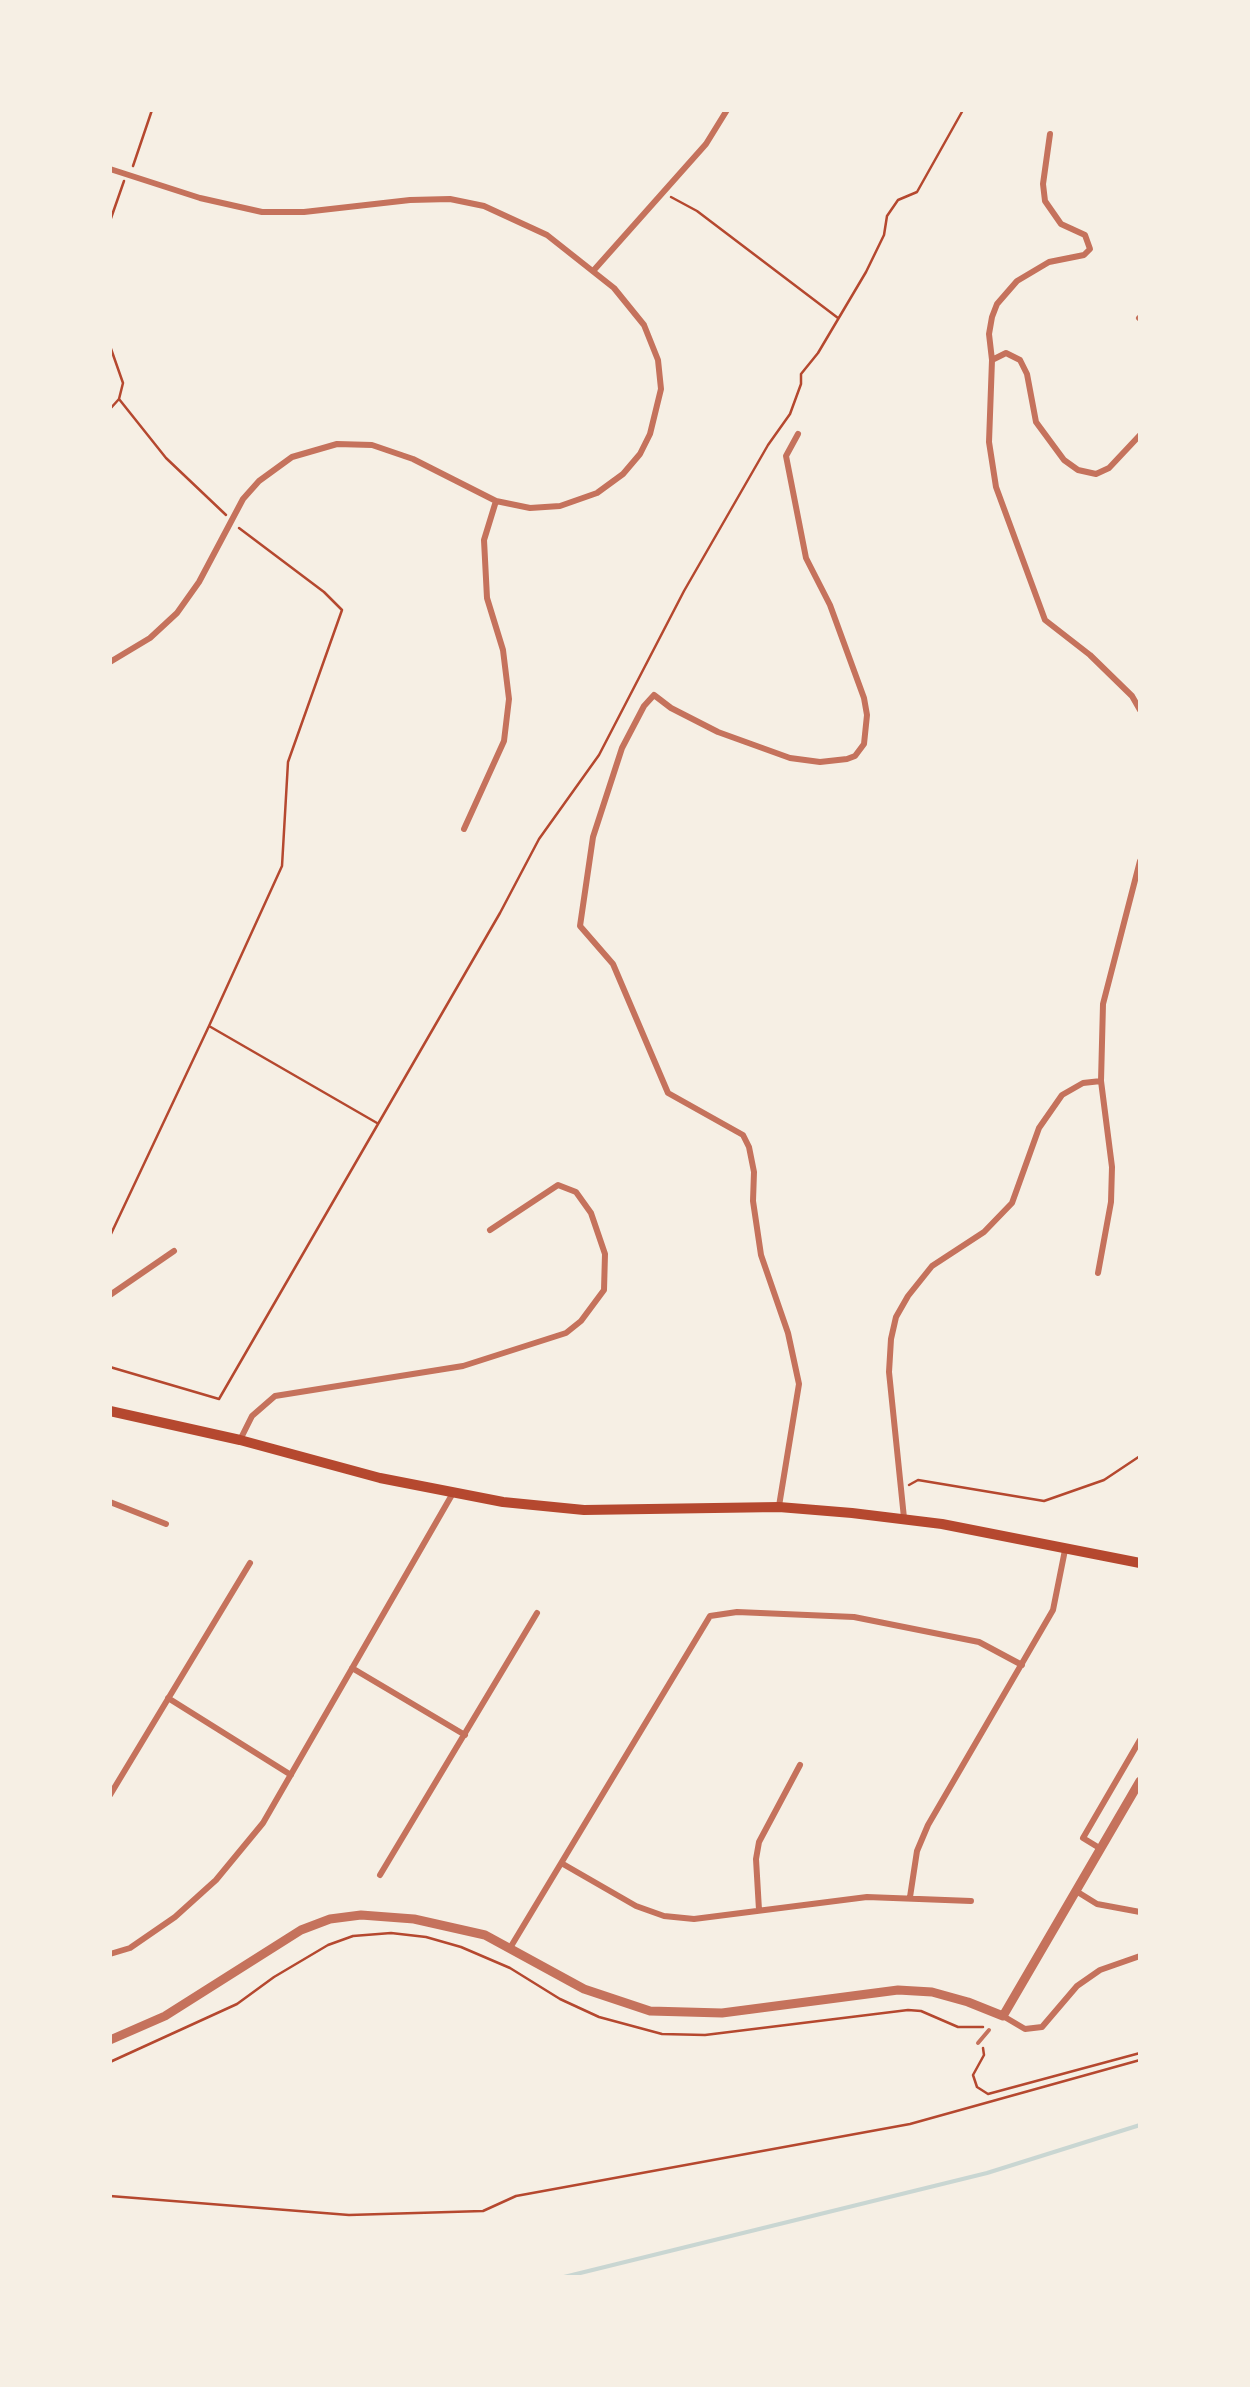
<!DOCTYPE html>
<html>
<head>
<meta charset="utf-8">
<style>
  body { margin:0 }
  #map { position:relative; width:1250px; height:2387px; overflow:hidden; background:#f6efe4; font-family:"Sofia Sans Condensed",sans-serif }
  canvas { display:block }
  .frame { position:absolute; inset:0; border:112px solid #f6efe4; pointer-events:none }
</style>
</head>
<body>
<div id="map">
<canvas width="1250" height="2387"></canvas>
<div class="frame"></div>
</div>
<script>
const context = document.querySelector('canvas').getContext('2d');
context.lineJoin = 'round';
const toPath = rows => new Path2D(rows.map(r => 'M' + r).join(''));
function trace(path, color, width, dash) { context.strokeStyle = color; context.lineWidth = width; context.lineCap = dash ? 'butt' : 'round'; context.setLineDash(dash || []); context.stroke(path); }
trace(toPath([
  [564,2277,987,2173,1140,2125]
]), '#c9d6d2', 4);
trace(toPath([
  [133,166,152,110],
  [671,197,697,211,838,318],
  [110,221,124,181],
  [110,346,123,383,119,399,110,409],
  [119,399,166,458,226,515],
  [209,1026,282,866,288,762,342,610,324,592,239,528],
  [110,1236,209,1026,377,1123],
  [110,1367,219,1399,500,913,539,839,599,755,684,591,768,445,790,414,801,384,801,374,818,353,866,272,884,235,887,216,898,200,917,192,963,110],
  [909,1485,918,1480,1044,1501,1104,1480,1140,1456],
  [983,2048,984,2055,973,2075,977,2087,988,2094,1140,2053],
  [110,2062,237,2004,274,1977,328,1945,353,1936,391,1933,426,1937,461,1947,510,1968,560,1999,599,2017,662,2034,705,2035,908,2010,921,2011,958,2027,983,2027],
  [110,2196,349,2215,483,2211,516,2196,910,2124,1140,2060]
]), '#b5482f', 2.5);
trace(toPath([
  [978,2043,989,2030]
]), '#c5725c', 4);
trace(toPath([
  [110,169,200,198,262,212,304,212,410,200,450,199,484,206,547,235,614,288,644,325,658,360,661,389,650,434,640,454,623,474,597,493,560,506,530,508,496,501,413,459,372,445,337,444,292,457,259,481,243,499,199,582,177,613,150,638,110,662],
  [594,270,706,144,727,110],
  [1139,318,1140,319],
  [992,360,989,334,992,317,997,304,1017,281,1049,262,1084,255,1090,249,1085,235,1061,224,1045,201,1043,184,1050,134],
  [1140,435,1109,468,1096,474,1078,470,1064,460,1036,422,1027,374,1020,360,1006,353,992,360,989,442,996,487,1045,620,1090,655,1132,696,1140,710],
  [464,829,504,741,509,699,503,650,487,598,484,540,496,501],
  [1098,1273,1111,1202,1112,1167,1101,1081,1103,1004,1140,861],
  [110,1295,174,1251],
  [240,1440,252,1416,275,1396,463,1366,566,1333,581,1321,604,1290,605,1254,591,1213,576,1192,558,1185,490,1230],
  [110,1502,166,1524],
  [779,1506,799,1384,788,1333,761,1255,753,1201,754,1172,749,1147,743,1135,668,1093,613,964,580,926,593,837,622,748,644,706,654,695,671,708,718,732,790,758,820,762,847,759,855,756,864,744,867,715,864,698,830,605,806,558,786,456,798,434],
  [904,1518,889,1372,891,1339,896,1317,908,1296,932,1266,984,1232,1012,1203,1039,1128,1062,1095,1083,1083,1101,1081],
  [352,1668,465,1735],
  [168,1698,291,1775],
  [110,1795,250,1563],
  [1101,1849,1083,1838,1140,1740],
  [563,1864,636,1906,664,1916,694,1919,867,1897,971,1901],
  [380,1875,537,1613],
  [1076,1891,1097,1904,1140,1912],
  [910,1897,917,1851,928,1825,1053,1610,1065,1550],
  [759,1910,756,1859,759,1842,800,1765],
  [510,1948,710,1616,737,1612,854,1617,979,1642,1022,1665],
  [110,1954,130,1948,175,1917,216,1880,263,1823,453,1493],
  [1003,2016,1025,2029,1042,2027,1077,1986,1100,1970,1140,1956]
]), '#c5725c', 6);
trace(toPath([
  [110,2040,165,2016,301,1930,330,1919,361,1915,414,1919,485,1935,584,1989,650,2011,722,2013,898,1990,932,1992,968,2002,1003,2016,1140,1781]
]), '#c5725c', 9);
trace(toPath([
  [110,1411,240,1440,380,1478,503,1502,584,1510,779,1507,852,1513,942,1524,1140,1563]
]), '#b5482f', 10);
</script>
</body>
</html>
